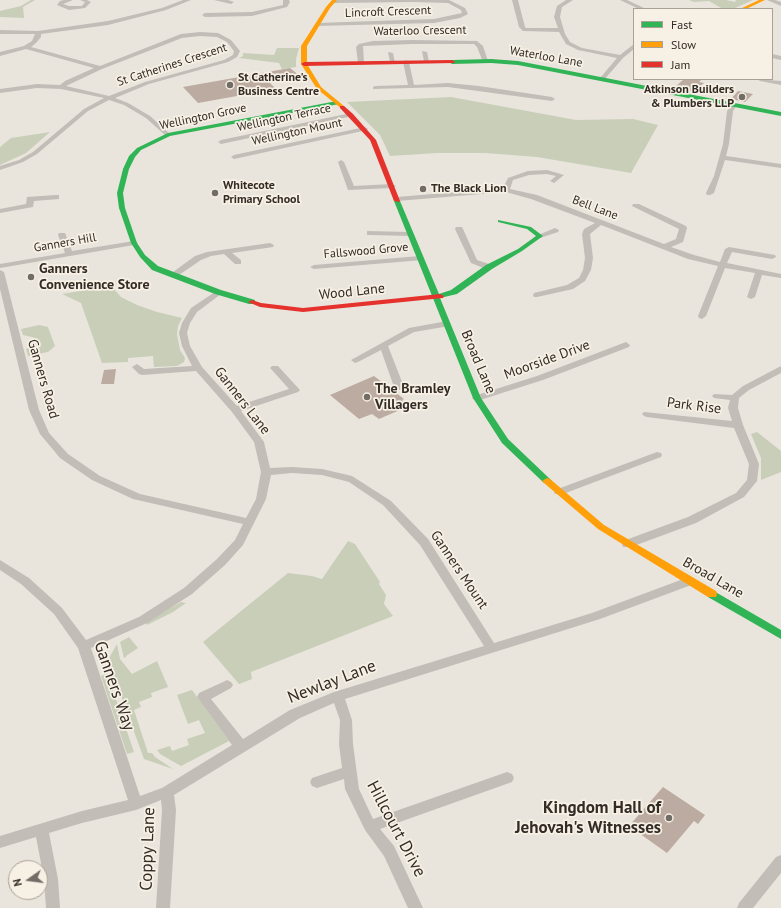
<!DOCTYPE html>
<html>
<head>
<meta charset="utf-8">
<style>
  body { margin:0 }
  #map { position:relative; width:781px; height:908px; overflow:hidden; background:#e9e5dd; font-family:"PT Sans",sans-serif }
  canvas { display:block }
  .legend { position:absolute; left:633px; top:8px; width:140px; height:72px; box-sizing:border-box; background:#f7f0e4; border:1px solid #a8a198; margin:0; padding:5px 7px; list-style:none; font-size:12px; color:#322b26 }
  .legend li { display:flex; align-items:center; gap:8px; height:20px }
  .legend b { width:20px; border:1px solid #a8a198 }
  .north { position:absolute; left:8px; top:860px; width:40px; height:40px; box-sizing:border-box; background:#f7f0e4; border:1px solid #a8a198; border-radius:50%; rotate:256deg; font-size:11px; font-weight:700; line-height:16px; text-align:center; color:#322b26 }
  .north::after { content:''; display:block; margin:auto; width:14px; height:18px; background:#726c66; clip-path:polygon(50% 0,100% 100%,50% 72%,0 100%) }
</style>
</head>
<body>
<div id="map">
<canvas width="781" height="908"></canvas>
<ul class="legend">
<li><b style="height:5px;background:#30b455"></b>Fast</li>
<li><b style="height:5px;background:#ff9f0a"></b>Slow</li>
<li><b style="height:5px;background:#e5322d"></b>Jam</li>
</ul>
<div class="north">N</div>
</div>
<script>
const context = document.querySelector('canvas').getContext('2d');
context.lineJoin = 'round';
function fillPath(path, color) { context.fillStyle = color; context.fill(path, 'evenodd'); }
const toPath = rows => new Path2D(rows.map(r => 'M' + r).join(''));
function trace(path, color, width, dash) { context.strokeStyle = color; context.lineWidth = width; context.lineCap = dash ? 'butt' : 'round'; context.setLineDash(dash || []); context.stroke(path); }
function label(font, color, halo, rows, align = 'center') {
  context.font = font + ' "PT Sans",sans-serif'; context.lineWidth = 3.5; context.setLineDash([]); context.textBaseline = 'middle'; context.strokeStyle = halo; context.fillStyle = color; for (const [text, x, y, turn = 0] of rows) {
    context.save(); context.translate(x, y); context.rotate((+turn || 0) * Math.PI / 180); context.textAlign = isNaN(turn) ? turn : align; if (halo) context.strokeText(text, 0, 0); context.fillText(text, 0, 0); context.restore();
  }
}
fillPath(toPath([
  [31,0,35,0,23,7,24,18,0,17,0,11,21,6],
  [689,0,726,0,735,2,736,0,753,0,733,9,723,9,709,1,694,2],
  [277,48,299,48,296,59,296,67,282,69,279,63,239,58,243,56,243,53,274,55],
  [451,97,576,120,633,119,658,125,631,173,537,157,485,153,438,153,390,156,380,135,347,102],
  [50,132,26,153,0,165,0,147,11,138],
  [111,286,121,297,137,305,157,312,182,318,178,326,177,334,180,350,185,358,184,362,177,366,154,367,153,356,128,358,128,362,102,363,81,303,62,294],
  [39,325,48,327,55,346,48,352,28,356,26,349,34,345,36,342,35,338,32,337,23,335,21,329],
  [757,432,781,451,781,472,761,480,761,458,751,434],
  [348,541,355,544,380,582,379,584,386,595,384,604,393,616,251,672,252,679,239,684,203,642,288,573,312,576,322,579],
  [181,602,186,603,173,612,147,625,146,623,150,619],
  [129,637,138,648,126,656,126,657,124,658,120,642],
  [117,644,120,659,132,674,157,661,168,687,151,693,152,697,139,702,141,707,134,710,148,753,152,753,155,757,173,769,144,759,108,660],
  [107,673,134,752,127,754,101,676],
  [192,690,229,741,181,766,160,754,157,750,170,746,172,751,189,745,187,739,205,733,199,720,188,724,177,695]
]), '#c8ceb8');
fillPath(toPath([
  [290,68,301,77,270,83,276,89,198,103,183,87],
  [684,79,702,79,699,82,704,83,693,92,674,88],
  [738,91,753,94,745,102,731,99],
  [116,369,114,384,101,384,104,370],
  [374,376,404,399,402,400,409,406,379,419,372,414,359,419,330,395],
  [663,787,705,815,698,824,694,821,667,853,629,826]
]), '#bcaba0');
fillPath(toPath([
  [64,0,73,0,63,4,69,6,82,6,85,2,80,0,87,0,91,2,85,8,69,10,57,5,60,1,64,0],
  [183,0,191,0,166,10,108,25,41,34,41,37,36,43,31,47,100,66,181,34,200,32,218,33,231,40,240,51,237,57,228,62,149,84,115,98,128,103,150,116,170,134,170,136,166,136,146,118,124,105,109,100,88,111,37,154,23,162,0,170,0,166,19,160,33,152,84,109,104,98,61,89,37,88,0,93,0,89,37,84,60,85,65,81,94,68,26,49,0,56,0,52,24,46,32,41,35,34,0,34,0,30,38,31,108,21,162,8,183,0],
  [200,36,217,37,227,42,234,51,233,55,224,60,145,82,109,96,66,86,102,69,182,38,200,36],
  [214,0,228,0,234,2,231,4,214,0],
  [283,0,289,0,290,2,287,7,252,16,205,17,202,15,205,13,252,12,283,5,283,0],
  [332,0,449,0,465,8,468,14,460,18,434,23,315,26,315,24,317,23,434,19,462,13,461,10,448,3,413,2,334,3,332,0],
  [512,0,518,0,525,27,526,28,558,28,554,17,557,6,566,0,573,0,562,7,560,17,565,34,570,42,582,48,620,55,634,44,634,49,623,58,604,80,600,80,600,78,617,58,578,50,566,44,559,32,523,31,519,27,512,0],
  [620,0,627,0,646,9,639,9,620,0],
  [767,0,775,0,781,2,781,6,767,0],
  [412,40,477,41,483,46,488,61,483,62,477,47,474,44,412,44,363,46,364,63,361,65,358,63,356,47,359,44,373,41,412,40],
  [422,51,427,52,429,62,424,61,422,51],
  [388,52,393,53,395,63,390,62,388,52],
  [772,54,781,56,781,60,772,58,772,54],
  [406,60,409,62,414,85,448,83,479,86,552,97,555,99,552,101,448,87,373,89,373,87,375,86,408,85,403,62,406,60],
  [757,79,781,81,781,85,760,81,757,79],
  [732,104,737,105,733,111,729,144,726,156,781,164,781,168,725,160,714,193,710,195,707,195,706,193,714,176,723,144,727,111,732,104],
  [351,113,354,115,353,116,221,144,218,142,221,140,351,113],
  [365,127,368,129,367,130,234,159,231,157,234,155,365,127],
  [341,160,344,162,354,186,392,184,396,186,392,188,348,190,338,162,341,160],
  [547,170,564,175,554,183,550,181,556,176,547,174,529,175,513,180,510,189,537,195,664,244,676,239,679,229,632,206,633,204,639,204,686,226,687,228,683,242,671,247,694,255,720,262,725,249,729,247,775,255,776,257,772,259,732,252,727,263,781,274,781,278,762,275,755,297,751,299,747,297,755,273,725,268,706,316,702,319,699,318,698,316,718,266,688,259,601,225,590,234,593,258,591,270,585,281,573,289,537,297,534,297,533,295,534,293,567,285,579,278,583,270,585,258,582,234,584,229,595,223,531,199,506,192,397,201,393,199,397,197,503,188,508,178,528,171,547,170],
  [56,195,59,195,59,199,34,201,33,207,0,213,0,209,26,204,27,197,56,195],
  [456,227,462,227,463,229,477,260,492,265,492,269,486,269,471,263,455,229,456,227],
  [555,228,559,230,558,232,540,238,536,236,555,228],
  [367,231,410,232,414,234,410,236,370,235,367,235,367,231],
  [59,233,65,233,72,251,134,241,138,243,134,245,0,268,0,264,65,253,58,235,59,233],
  [270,243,274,245,273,247,232,253,241,260,241,264,235,264,224,254,211,256,201,260,176,277,173,277,169,275,195,256,207,252,270,243],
  [420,256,423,256,423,260,314,269,310,267,314,265,420,256],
  [0,270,4,272,39,410,49,433,68,454,100,476,140,494,246,518,256,499,261,472,254,442,232,412,196,371,142,375,139,374,132,367,137,364,144,369,192,366,182,346,179,333,182,323,191,308,218,290,221,290,222,292,221,294,197,312,190,323,187,333,190,346,202,367,237,406,289,389,272,370,270,368,272,366,278,366,300,390,298,392,241,411,264,442,270,468,292,467,322,469,352,476,391,501,428,539,494,643,592,613,686,578,694,578,696,581,694,584,600,619,345,699,352,720,353,744,359,789,373,819,507,772,512,774,514,778,512,782,380,829,394,846,423,908,408,908,384,856,365,830,345,789,344,779,317,788,312,786,310,782,312,778,342,768,339,744,340,720,334,703,300,718,174,795,176,810,170,908,156,908,162,810,161,800,136,810,82,823,49,833,58,879,60,908,46,908,44,879,36,837,0,848,0,836,82,811,128,800,78,648,54,614,21,584,0,570,0,560,29,578,62,608,86,640,139,617,184,588,217,559,235,540,243,524,133,499,92,480,60,458,40,434,29,410,0,289,0,270],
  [292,473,322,475,349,482,383,505,420,545,484,646,334,692,290,710,243,739,211,699,231,688,233,685,231,682,227,680,223,682,199,693,197,697,232,745,162,788,140,796,91,648,147,623,192,594,225,565,243,545,266,499,271,475,292,473],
  [447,321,451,324,450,326,414,332,388,346,404,387,402,389,399,390,394,387,381,350,358,362,355,363,351,360,409,328,447,321],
  [626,342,630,345,629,347,543,380,480,400,474,400,472,398,474,396,537,376,626,342],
  [781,366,781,373,749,390,739,398,738,408,743,425,759,464,757,481,744,497,696,523,631,547,623,547,622,544,623,541,688,517,736,493,747,480,749,464,734,428,647,417,644,416,642,414,644,412,732,421,728,408,730,400,714,398,712,396,714,394,732,395,743,386,781,366],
  [657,452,661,453,662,455,661,457,563,494,555,494,554,492,555,490,657,452],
  [781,855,781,873,753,908,737,908,739,903,776,857,781,855]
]), '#c2bdb7');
fillPath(toPath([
  [491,59,518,61,781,112,781,116,518,65,491,63,452,64,449,62,452,60,491,59],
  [337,101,339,102,339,104,170,136,141,150,135,157,129,169,123,193,125,208,137,243,145,255,158,266,221,290,255,300,255,304,249,304,215,294,152,270,140,257,131,243,119,208,117,193,123,169,129,156,137,148,168,133,337,101],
  [397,199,400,201,439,294,451,290,486,265,518,249,536,236,527,229,498,222,498,220,531,227,543,236,522,251,492,269,457,294,440,298,481,398,508,439,550,479,552,481,550,483,544,483,502,443,473,398,394,201,397,199],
  [712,590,781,630,781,639,708,597,707,594,708,591,712,590]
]), '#30b455');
fillPath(toPath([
  [332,0,337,0,330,8,307,46,307,64,321,87,344,106,344,108,342,109,317,89,301,64,301,46,326,7,332,0],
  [759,0,765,0,746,9,740,9,759,0],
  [547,478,550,479,604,525,716,591,717,594,716,597,708,597,598,529,544,483,542,481,547,478]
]), '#ff9f0a');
fillPath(toPath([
  [452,60,455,62,454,63,304,66,301,64,304,62,452,60],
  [340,106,344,106,353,114,376,140,400,201,399,202,394,201,370,140,340,108,340,106],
  [440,294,444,296,443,298,303,312,260,307,248,302,252,300,261,303,303,308,440,294]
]), '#e5322d');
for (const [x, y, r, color] of [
  [230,85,4,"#726c66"],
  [742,97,4,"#726c66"],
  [423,189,4,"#726c66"],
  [215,193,4,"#726c66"],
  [31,277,4,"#726c66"],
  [367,397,4,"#726c66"],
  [669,818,4,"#726c66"]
]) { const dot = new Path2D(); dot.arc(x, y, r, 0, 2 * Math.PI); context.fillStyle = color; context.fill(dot); trace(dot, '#f7f0e4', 1.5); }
label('12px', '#322b26', '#f7f0e4', [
  ["Lincroft Crescent",388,12,-2],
  ["Waterloo Crescent",420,31,-1],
  ["Waterloo Lane",546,57,10],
  ["St Catherines Crescent",172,65,-18],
  ["Wellington Grove",203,117,-12],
  ["Wellington Terrace",284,118,-12],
  ["Wellington Mount",297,132,-12],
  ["Bell Lane",595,208,21],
  ["Ganners Hill",65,243,-10],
  ["Fallswood Grove",366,251,-5]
]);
label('bold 12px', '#322b26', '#f7f0e4', [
  ["St Catherine's",238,78],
  ["Business Centre",238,92],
  ["Atkinson Builders",734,90,"right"],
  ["& Plumbers LLP",734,104,"right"],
  ["Whitecote",223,186],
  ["Primary School",223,200],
  ["The Black Lion",431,189]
], 'left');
label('bold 14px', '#322b26', '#f7f0e4', [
  ["Ganners",39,269],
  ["Convenience Store",39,285],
  ["The Bramley",375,389],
  ["Villagers",375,405]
], 'left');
label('14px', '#322b26', '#f7f0e4', [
  ["Wood Lane",352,292,-6],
  ["Moorside Drive",547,360,-20],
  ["Broad Lane",478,362,67],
  ["Ganners Road",43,379,74],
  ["Ganners Lane",242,401,52],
  ["Park Rise",694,406,7],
  ["Ganners Mount",459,570,56],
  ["Broad Lane",713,578,30]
]);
label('17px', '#322b26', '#f7f0e4', [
  ["Newlay Lane",332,682,-21],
  ["Ganners Way",114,686,71],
  ["Hillcourt Drive",396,829,62],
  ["Coppy Lane",148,849,-88]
]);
label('bold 17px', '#322b26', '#f7f0e4', [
  ["Kingdom Hall of",661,808],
  ["Jehovah's Witnesses",661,828]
], 'right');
</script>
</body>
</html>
